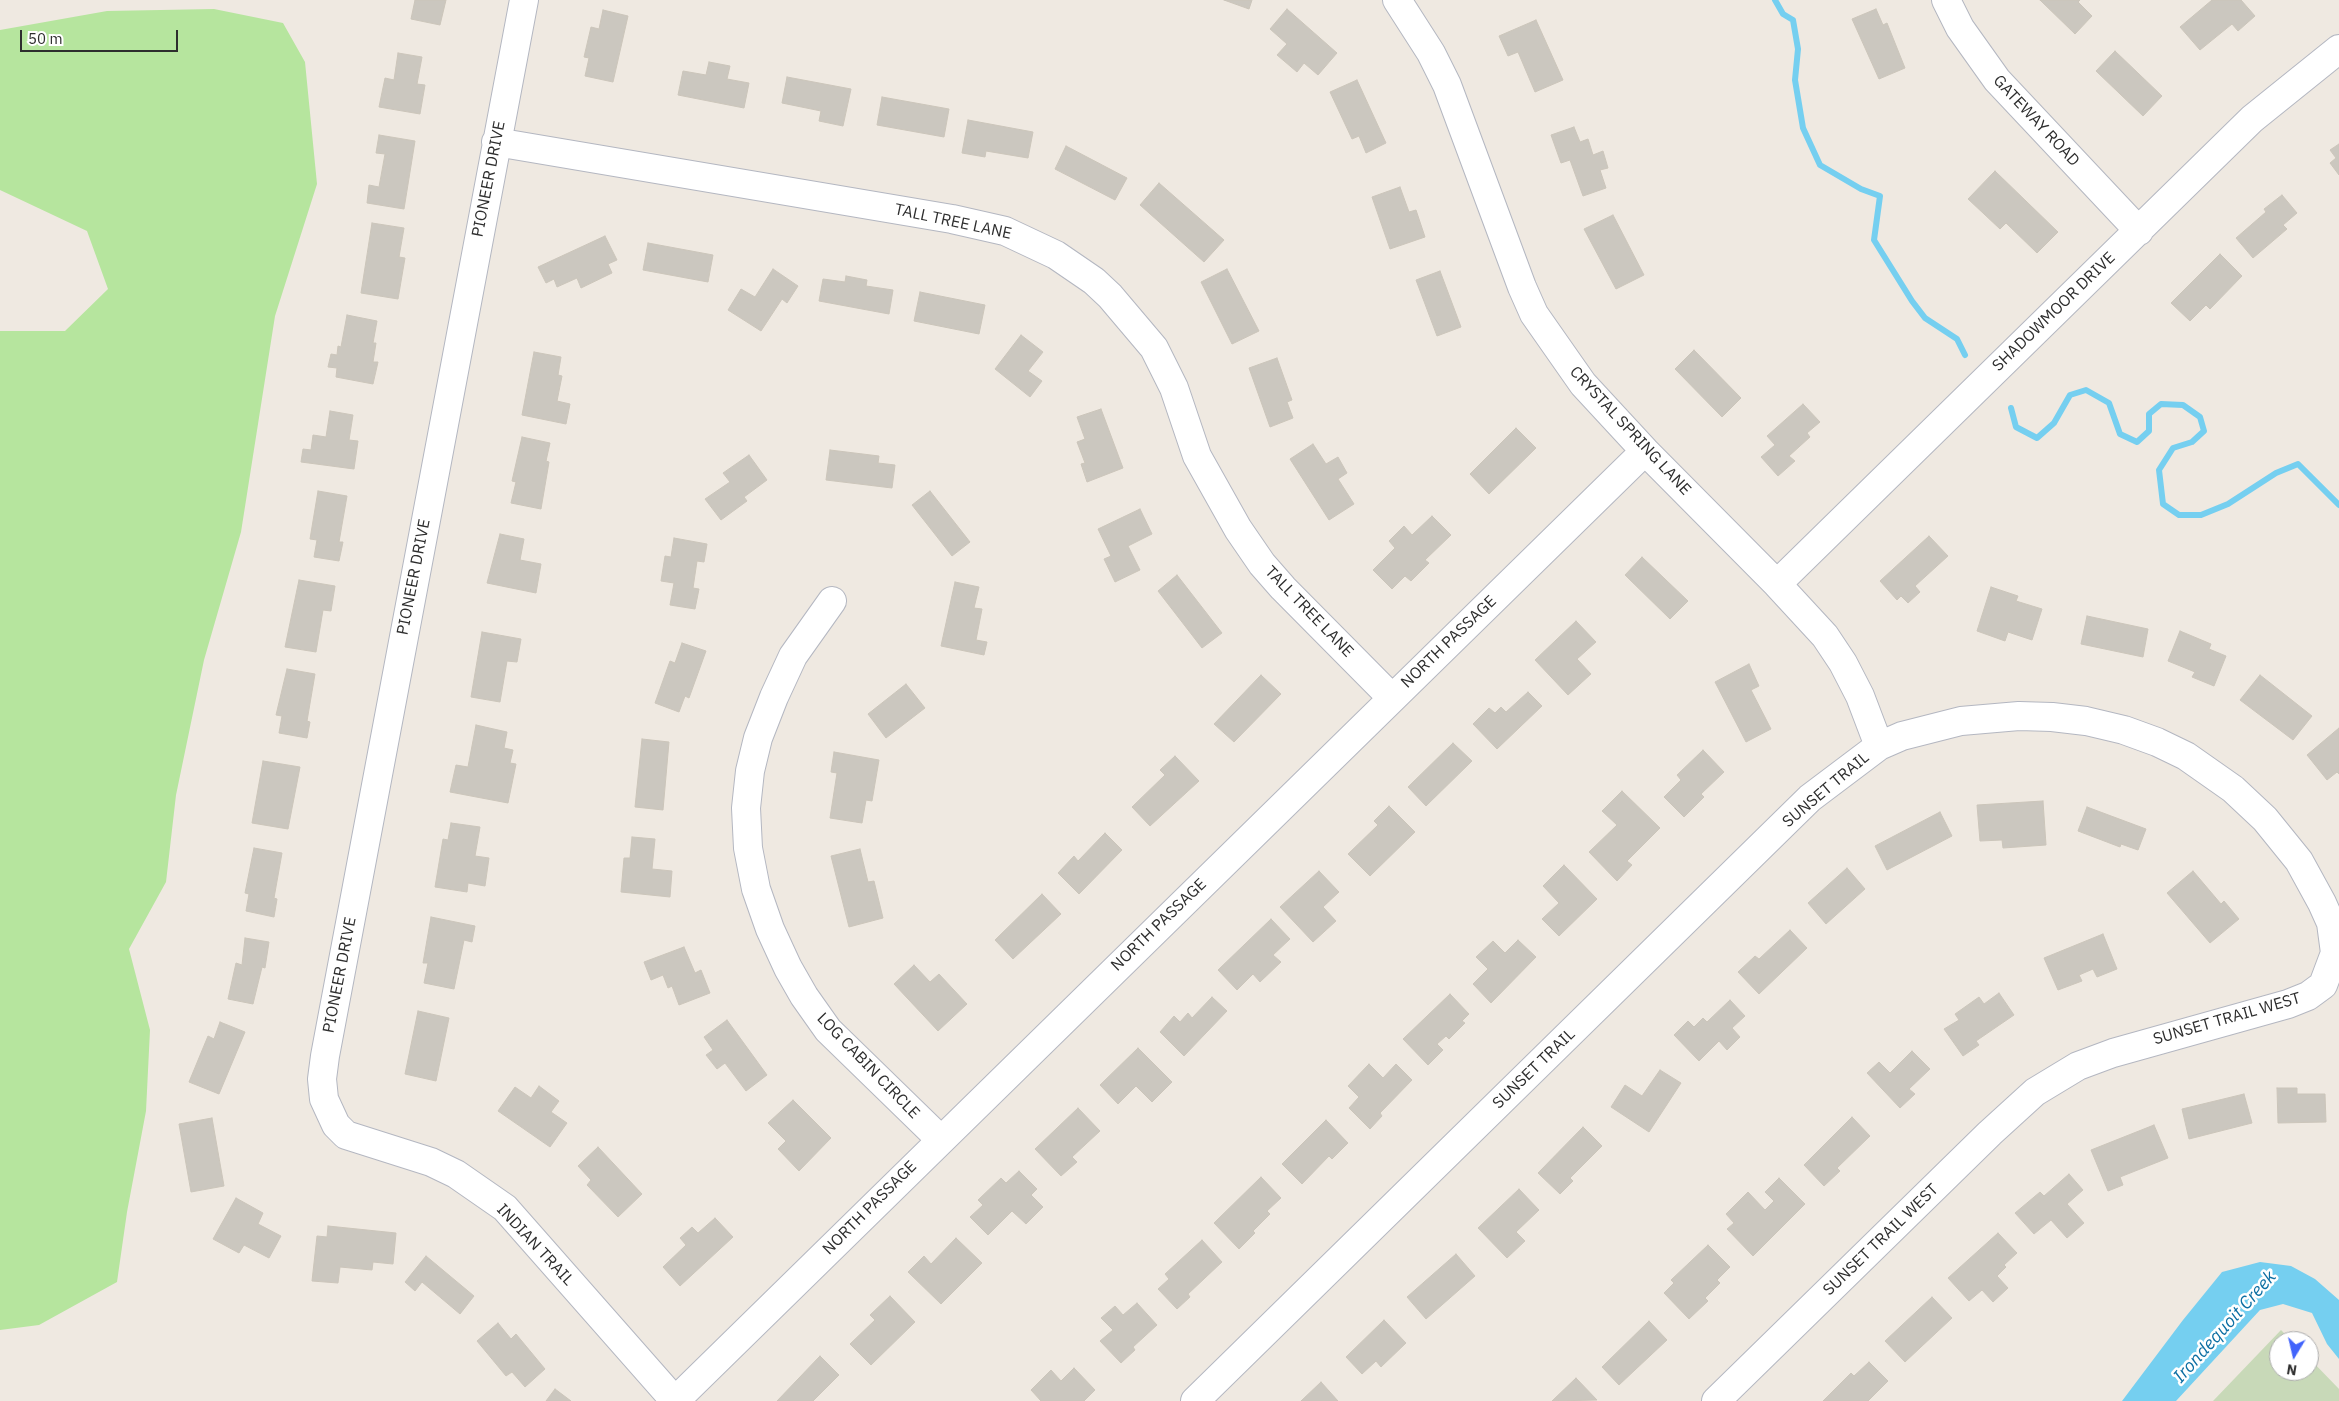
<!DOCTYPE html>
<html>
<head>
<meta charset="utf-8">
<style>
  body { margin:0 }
  #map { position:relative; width:2339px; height:1401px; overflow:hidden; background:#efe9e1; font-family:"IBM Plex Sans",sans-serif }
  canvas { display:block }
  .north { position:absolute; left:2269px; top:1331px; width:50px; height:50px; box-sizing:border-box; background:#fff; border:1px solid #ababab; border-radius:50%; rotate:189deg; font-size:14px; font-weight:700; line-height:20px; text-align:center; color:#2e2e2e }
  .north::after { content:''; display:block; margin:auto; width:18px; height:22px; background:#4264fb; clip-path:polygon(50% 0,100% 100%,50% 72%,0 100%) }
  .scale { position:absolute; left:20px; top:30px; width:158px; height:22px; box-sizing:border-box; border:2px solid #2e2e2e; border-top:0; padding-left:6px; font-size:15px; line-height:18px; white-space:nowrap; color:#2e2e2e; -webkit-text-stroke:4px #fff; paint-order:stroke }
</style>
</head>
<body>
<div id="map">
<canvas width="2339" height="1401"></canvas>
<div class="north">N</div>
<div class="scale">50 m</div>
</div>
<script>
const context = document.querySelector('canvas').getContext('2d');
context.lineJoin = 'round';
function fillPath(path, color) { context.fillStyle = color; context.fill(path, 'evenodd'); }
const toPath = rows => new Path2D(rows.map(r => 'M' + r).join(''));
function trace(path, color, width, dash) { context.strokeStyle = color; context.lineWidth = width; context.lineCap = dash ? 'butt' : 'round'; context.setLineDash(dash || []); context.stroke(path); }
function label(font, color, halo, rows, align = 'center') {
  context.font = font + ' "IBM Plex Sans",sans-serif'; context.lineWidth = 5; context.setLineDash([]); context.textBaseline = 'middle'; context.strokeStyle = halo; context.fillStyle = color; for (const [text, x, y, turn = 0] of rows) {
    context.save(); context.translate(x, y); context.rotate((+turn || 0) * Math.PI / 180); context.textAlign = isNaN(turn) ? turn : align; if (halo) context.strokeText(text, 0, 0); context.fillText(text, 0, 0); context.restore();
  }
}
fillPath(toPath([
  [214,9,283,23,305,62,317,184,275,316,241,532,204,660,176,795,166,882,129,949,150,1030,146,1111,127,1212,117,1282,39,1325,0,1330,0,331,65,331,108,289,87,231,0,190,0,30,107,11]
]), '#b6e59e');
fillPath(toPath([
  [2281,1330,2292,1341,2279,1341,2279,1371,2309,1371,2309,1358,2339,1389,2339,1401,2213,1401]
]), '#c8d9b8');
fillPath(toPath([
  [2260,1262,2291,1266,2315,1279,2339,1300,2339,1359,2327,1344,2312,1313,2283,1304,2260,1310,2176,1401,2122,1401,2183,1320,2222,1272]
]), '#75cff0');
trace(toPath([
  [1775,0,1783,14,1793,20,1798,49,1795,80,1803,128,1820,165,1861,189,1880,196,1874,240,1912,301,1925,318,1957,339,1965,355],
  [2011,408,2016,427,2037,438,2054,423,2070,395,2086,390,2109,403,2120,434,2137,442,2149,431,2149,414,2161,404,2183,405,2200,417,2204,431,2192,442,2173,448,2159,470,2163,504,2179,515,2201,515,2228,504,2276,473,2298,464,2339,505]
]), '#75cff0', 6);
const building = toPath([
  [415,0,446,0,440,25,411,19,415,0],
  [1224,0,1252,0,1249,9,1224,0],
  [2040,0,2080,0,2078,2,2092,16,2075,34,2040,0],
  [2212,0,2241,0,2255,16,2238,31,2232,24,2200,50,2180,27,2212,0],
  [1287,9,1337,53,1318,75,1304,63,1297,72,1277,55,1287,44,1270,29,1287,9],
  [1876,9,1883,25,1887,23,1905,68,1879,79,1852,19,1876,9],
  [603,10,628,16,613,82,585,76,589,58,584,57,591,27,599,29,603,10],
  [1536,20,1563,80,1535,92,1518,52,1508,56,1499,36,1536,20],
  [2115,51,2162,96,2143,116,2096,71,2115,51],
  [398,53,422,57,417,84,425,85,420,114,379,107,385,78,394,80,398,53],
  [709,62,730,66,727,79,749,83,744,108,678,95,683,71,706,75,709,62],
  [787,77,851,89,843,126,819,121,821,111,782,103,787,77],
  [1357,80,1386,143,1366,153,1359,136,1352,139,1330,92,1357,80],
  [882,97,949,109,944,137,877,125,882,97],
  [968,120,1033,132,1028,158,986,151,985,157,962,153,968,120],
  [1574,127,1580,142,1588,139,1593,155,1603,151,1608,168,1600,170,1606,188,1583,196,1570,160,1561,163,1551,135,1574,127],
  [379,135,415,141,404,209,367,203,369,185,379,187,385,154,376,153,379,135],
  [2339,144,2339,175,2330,163,2336,158,2330,150,2339,144],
  [1066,146,1127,178,1115,200,1055,169,1066,146],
  [1995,171,2058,232,2037,253,2006,223,2000,229,1968,199,1995,171],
  [1159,183,1224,240,1204,262,1140,205,1159,183],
  [1400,187,1409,212,1416,210,1425,237,1390,249,1372,197,1400,187],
  [2282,195,2297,213,2283,225,2287,229,2253,258,2236,238,2266,212,2264,209,2282,195],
  [1613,215,1644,275,1616,289,1584,229,1613,215],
  [372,223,404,228,399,257,405,258,398,299,361,293,372,223],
  [605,236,617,260,608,264,612,273,581,288,577,278,557,287,554,279,546,283,538,267,605,236],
  [648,243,713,255,708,282,643,270,648,243],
  [2220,254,2242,276,2210,309,2206,305,2190,321,2171,303,2220,254],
  [773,269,798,286,787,303,782,299,761,331,728,310,741,289,755,297,773,269],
  [1227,269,1259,331,1232,344,1201,282,1227,269],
  [1440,271,1461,327,1437,336,1416,280,1440,271],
  [846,276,867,280,866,286,893,290,889,314,819,301,823,279,845,282,846,276],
  [920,292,985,305,979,334,914,321,920,292],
  [347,315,377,321,373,343,376,343,373,362,378,362,373,384,336,377,337,368,328,367,331,354,337,355,338,346,341,347,347,315],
  [1021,335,1043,352,1028,371,1042,381,1030,397,995,369,1021,335],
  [1694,350,1741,398,1722,417,1675,369,1694,350],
  [534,352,561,357,558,375,562,376,557,401,570,404,566,424,522,415,534,352],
  [1277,358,1292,400,1287,402,1293,418,1270,427,1249,368,1277,358],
  [1803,404,1820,422,1807,433,1810,437,1789,456,1795,461,1778,476,1761,457,1775,445,1767,436,1803,404],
  [1101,409,1123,468,1087,482,1081,464,1085,463,1077,442,1085,439,1077,417,1101,409],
  [330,411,353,415,349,440,358,441,354,469,301,462,303,449,311,450,313,435,326,437,330,411],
  [1516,428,1536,448,1489,494,1470,474,1516,428],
  [522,437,550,443,546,461,549,462,541,509,511,503,516,482,512,481,522,437],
  [1313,444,1326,464,1338,457,1347,473,1338,479,1354,504,1329,520,1290,459,1313,444],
  [830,450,879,456,878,463,895,465,892,488,826,480,830,450],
  [749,455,767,480,744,497,747,501,721,520,705,499,730,482,723,473,749,455],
  [318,491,347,496,339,542,343,542,339,561,314,557,317,540,310,539,318,491],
  [930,491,970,542,952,556,912,505,930,491],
  [1140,509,1152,534,1128,546,1140,570,1115,582,1104,559,1111,556,1098,529,1140,509],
  [1432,516,1451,535,1425,560,1429,563,1411,581,1405,576,1392,589,1373,570,1395,548,1389,541,1404,526,1412,535,1432,516],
  [500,534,524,539,520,560,541,564,536,593,487,583,500,534],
  [1929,536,1948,556,1915,586,1920,592,1908,603,1901,596,1897,600,1880,581,1929,536],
  [674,538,707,544,704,562,697,561,693,588,699,589,695,609,670,605,674,583,661,581,665,556,671,557,674,538],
  [1642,557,1688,601,1670,619,1625,575,1642,557],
  [1177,575,1222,633,1202,648,1158,591,1177,575],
  [299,580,335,586,331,611,323,610,316,652,285,647,299,580],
  [955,582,979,587,974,608,982,609,976,640,987,642,984,655,941,646,955,582],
  [1991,587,2018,596,2016,601,2042,609,2032,640,2008,632,2005,641,1977,631,1991,587],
  [2087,616,2148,629,2143,657,2081,644,2087,616],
  [1576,621,1596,642,1577,659,1591,674,1568,695,1535,660,1576,621],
  [2180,631,2211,644,2209,649,2226,656,2214,686,2192,677,2195,672,2168,661,2180,631],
  [482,632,521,639,517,662,507,661,500,702,471,697,482,632],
  [682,643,706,651,689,698,685,696,679,712,655,703,670,661,675,663,682,643],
  [1749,664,1759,686,1751,690,1771,729,1746,742,1715,682,1749,664],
  [287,669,315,674,307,721,310,722,307,738,279,733,282,716,276,715,287,669],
  [1261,675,1281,694,1234,742,1214,724,1261,675],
  [2260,675,2312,716,2293,740,2240,700,2260,675],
  [906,684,925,708,886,738,868,714,906,684],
  [1528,692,1542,706,1497,749,1473,724,1489,708,1495,713,1501,707,1506,712,1528,692],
  [476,725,507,732,504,748,513,750,510,763,516,764,508,803,450,792,456,765,468,767,476,725],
  [2339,728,2339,774,2337,772,2327,780,2307,755,2339,728],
  [642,739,669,742,663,810,635,807,642,739],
  [1453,743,1472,761,1426,806,1408,787,1453,743],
  [1703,750,1724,772,1701,794,1704,797,1684,817,1664,797,1681,780,1677,775,1703,750],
  [834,752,879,760,872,801,866,800,862,823,830,818,837,773,831,772,834,752],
  [1175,756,1199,781,1150,826,1132,807,1165,775,1160,770,1175,756],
  [263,761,300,767,288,829,252,823,263,761],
  [1622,791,1660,828,1627,861,1632,865,1617,881,1589,852,1617,825,1602,811,1622,791],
  [2043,801,2046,845,2003,848,2002,840,1980,841,1977,805,2043,801],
  [1389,806,1415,832,1370,876,1348,854,1378,825,1374,821,1389,806],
  [2087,807,2146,829,2138,850,2121,844,2120,847,2078,831,2087,807],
  [1940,812,1952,836,1887,870,1875,846,1940,812],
  [451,823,480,827,475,856,489,858,485,886,468,883,467,892,435,887,443,839,448,840,451,823],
  [1105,833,1122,850,1079,894,1058,873,1074,856,1078,861,1105,833],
  [632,837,655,839,652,869,672,871,670,897,621,892,624,858,630,858,632,837],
  [254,848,282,853,274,898,277,899,274,917,246,911,249,894,245,893,254,848],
  [860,849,868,882,874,881,883,918,849,927,831,856,860,849],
  [1564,865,1597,899,1559,936,1542,919,1559,903,1543,886,1564,865],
  [1847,868,1865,889,1826,924,1808,903,1847,868],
  [1319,871,1339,892,1323,907,1336,921,1313,942,1280,907,1319,871],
  [2193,871,2221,904,2224,901,2239,919,2210,943,2167,893,2193,871],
  [1042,894,1061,914,1013,959,995,940,1042,894],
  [431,917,475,926,472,942,464,940,454,989,424,983,428,963,423,963,431,917],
  [1271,919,1290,939,1273,955,1281,962,1260,982,1253,974,1237,990,1218,970,1271,919],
  [1790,930,1807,948,1759,994,1738,972,1755,956,1759,959,1790,930],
  [2103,934,2117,969,2097,977,2093,969,2079,975,2082,981,2058,990,2044,958,2103,934],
  [245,938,269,942,265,968,262,967,253,1004,228,999,236,963,242,965,245,938],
  [1518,940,1536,957,1491,1003,1473,984,1488,969,1476,957,1493,941,1505,953,1518,940],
  [684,947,695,973,701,970,710,993,679,1005,672,986,668,988,663,975,651,980,644,962,684,947],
  [914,965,930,982,939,974,967,1004,938,1031,894,984,914,965],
  [1999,993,2014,1015,1976,1041,1979,1045,1963,1056,1944,1029,1959,1020,1955,1014,1979,997,1984,1004,1999,993],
  [1450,994,1469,1014,1462,1021,1465,1023,1449,1039,1446,1036,1437,1044,1443,1050,1428,1065,1403,1039,1450,994],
  [1212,997,1227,1011,1184,1056,1160,1032,1174,1016,1180,1022,1188,1013,1192,1018,1212,997],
  [1730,1000,1745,1016,1732,1028,1740,1037,1727,1050,1719,1041,1699,1061,1674,1035,1688,1021,1694,1027,1703,1018,1707,1022,1730,1000],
  [418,1011,449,1018,436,1081,405,1074,418,1011],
  [727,1020,767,1075,746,1091,725,1063,717,1069,706,1055,713,1050,704,1037,727,1020],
  [220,1022,245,1032,219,1094,189,1082,208,1036,214,1039,220,1022],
  [1138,1048,1172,1082,1152,1102,1136,1086,1118,1104,1100,1085,1138,1048],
  [1912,1051,1930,1069,1909,1089,1915,1094,1900,1108,1867,1073,1879,1062,1890,1073,1912,1051],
  [1369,1064,1383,1078,1396,1064,1412,1080,1380,1113,1382,1116,1370,1129,1349,1108,1359,1097,1348,1086,1369,1064],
  [1660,1070,1681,1083,1649,1132,1611,1107,1625,1085,1642,1096,1660,1070],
  [539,1086,559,1101,551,1112,567,1123,550,1147,498,1111,515,1087,531,1098,539,1086],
  [2277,1088,2297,1088,2297,1094,2325,1094,2326,1122,2278,1123,2277,1088],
  [2244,1094,2252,1123,2189,1139,2182,1109,2244,1094],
  [793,1100,831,1138,799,1171,778,1149,786,1141,768,1123,793,1100],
  [1078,1108,1100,1131,1072,1157,1077,1162,1061,1176,1035,1149,1078,1108],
  [1852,1117,1870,1136,1837,1168,1840,1171,1824,1186,1804,1165,1852,1117],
  [212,1118,224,1186,191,1192,179,1124,212,1118],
  [1326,1120,1348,1143,1332,1159,1329,1156,1302,1184,1282,1164,1326,1120],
  [2154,1125,2168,1158,2120,1177,2123,1185,2108,1191,2091,1150,2154,1125],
  [1583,1127,1602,1146,1570,1178,1573,1181,1560,1194,1538,1173,1583,1127],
  [598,1147,642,1194,618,1217,587,1185,591,1180,578,1166,598,1147],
  [1019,1171,1037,1189,1031,1195,1043,1207,1026,1224,1012,1211,988,1235,970,1217,983,1205,978,1200,1001,1178,1006,1183,1019,1171],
  [2069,1174,2083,1190,2067,1204,2084,1223,2067,1238,2051,1220,2034,1234,2015,1213,2040,1192,2044,1196,2069,1174],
  [1261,1177,1281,1198,1267,1211,1270,1214,1253,1231,1255,1233,1239,1249,1214,1223,1261,1177],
  [1779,1178,1805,1204,1753,1256,1727,1229,1734,1223,1726,1214,1748,1192,1765,1210,1774,1201,1765,1192,1779,1178],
  [1519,1189,1539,1210,1516,1232,1525,1241,1507,1258,1478,1228,1519,1189],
  [236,1198,263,1213,258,1224,281,1236,269,1258,244,1245,239,1253,213,1239,236,1198],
  [715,1218,733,1237,680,1286,663,1267,686,1245,680,1238,692,1227,698,1233,715,1218],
  [328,1226,396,1233,393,1264,373,1262,372,1270,340,1267,338,1283,312,1281,317,1236,327,1237,328,1226],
  [1998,1233,2017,1253,2004,1265,2006,1267,1997,1276,2008,1288,1993,1302,1982,1290,1969,1301,1948,1278,1998,1233],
  [956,1238,982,1263,941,1304,908,1272,924,1256,931,1264,956,1238],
  [1202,1240,1222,1262,1188,1294,1190,1297,1177,1309,1158,1289,1169,1279,1165,1274,1202,1240],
  [1708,1245,1730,1267,1717,1280,1720,1283,1705,1298,1708,1301,1689,1319,1664,1293,1674,1283,1671,1280,1708,1245],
  [1456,1254,1475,1276,1426,1319,1407,1297,1456,1254],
  [426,1256,474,1296,460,1314,422,1282,415,1291,405,1282,426,1256],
  [890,1296,915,1322,871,1365,850,1344,875,1320,870,1315,890,1296],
  [1932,1297,1952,1318,1905,1362,1885,1341,1932,1297],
  [1137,1303,1157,1325,1133,1347,1135,1350,1121,1363,1100,1341,1113,1330,1101,1318,1115,1306,1123,1315,1137,1303],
  [1384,1320,1406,1343,1381,1367,1376,1361,1362,1374,1346,1357,1384,1320],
  [1649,1321,1667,1340,1619,1385,1602,1367,1649,1321],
  [498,1323,511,1339,516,1334,545,1369,525,1387,512,1372,506,1376,477,1341,498,1323],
  [820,1356,839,1375,813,1401,777,1401,820,1356],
  [1869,1362,1888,1381,1868,1401,1823,1401,1851,1373,1854,1376,1869,1362],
  [1074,1368,1095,1390,1084,1401,1041,1401,1031,1390,1051,1370,1061,1381,1074,1368],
  [1576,1378,1597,1400,1552,1401,1576,1378],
  [1321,1382,1338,1401,1301,1401,1321,1382],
  [555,1389,571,1401,546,1401,555,1389]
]);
fillPath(building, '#cbc7bf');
trace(building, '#cbc5ba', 1);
const minor = toPath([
  [524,0,325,1056,322,1079,324,1099,336,1125,346,1135,431,1162,456,1174,505,1208,675,1401,1645,451],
  [1397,0,1431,53,1447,85,1522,287,1534,314,1583,384,1645,451,1777,584,1825,636,1843,663,1860,696,1879,746],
  [1946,0,1960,28,1997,80,2139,231],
  [496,142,952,219,1005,231,1056,255,1094,281,1110,296,1154,348,1174,388,1197,456,1238,529,1262,564,1283,588,1392,698],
  [1777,584,2252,119,2339,49],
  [832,601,793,656,774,697,758,738,750,771,746,808,748,848,756,889,770,929,788,968,804,996,828,1030,940,1139],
  [1195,1401,1810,798,1879,746,1902,736,1961,721,2019,716,2052,717,2086,721,2124,730,2157,742,2186,756,2233,789,2265,819,2299,861,2322,903,2331,923,2335,953,2323,985,2308,996,2288,1004,2113,1053,2078,1066,2035,1092,1990,1133,1716,1401]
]);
trace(minor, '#b4b7c1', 30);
trace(minor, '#fff', 28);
label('16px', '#2e2e2e', '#fff', [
  ["GATEWAY ROAD",2036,121,47],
  ["PIONEER DRIVE",489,179,-79],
  ["TALL TREE LANE",953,222,12],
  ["SHADOWMOOR DRIVE",2054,312,-44],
  ["CRYSTAL SPRING LANE",1630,431,47],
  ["PIONEER DRIVE",414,577,-79],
  ["TALL TREE LANE",1309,612,46],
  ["NORTH PASSAGE",1449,642,-44],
  ["SUNSET TRAIL",1826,790,-40],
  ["NORTH PASSAGE",1159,925,-44],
  ["PIONEER DRIVE",340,975,-79],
  ["SUNSET TRAIL WEST",2227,1019,-16],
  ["LOG CABIN CIRCLE",868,1066,46],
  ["SUNSET TRAIL",1534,1069,-44],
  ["NORTH PASSAGE",870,1208,-45],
  ["SUNSET TRAIL WEST",1881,1240,-44],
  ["INDIAN TRAIL",535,1245,47]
]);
label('italic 18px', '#0d6fa3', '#fff', [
  ["Irondequoit Creek",2225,1327,-48]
]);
</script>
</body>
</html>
